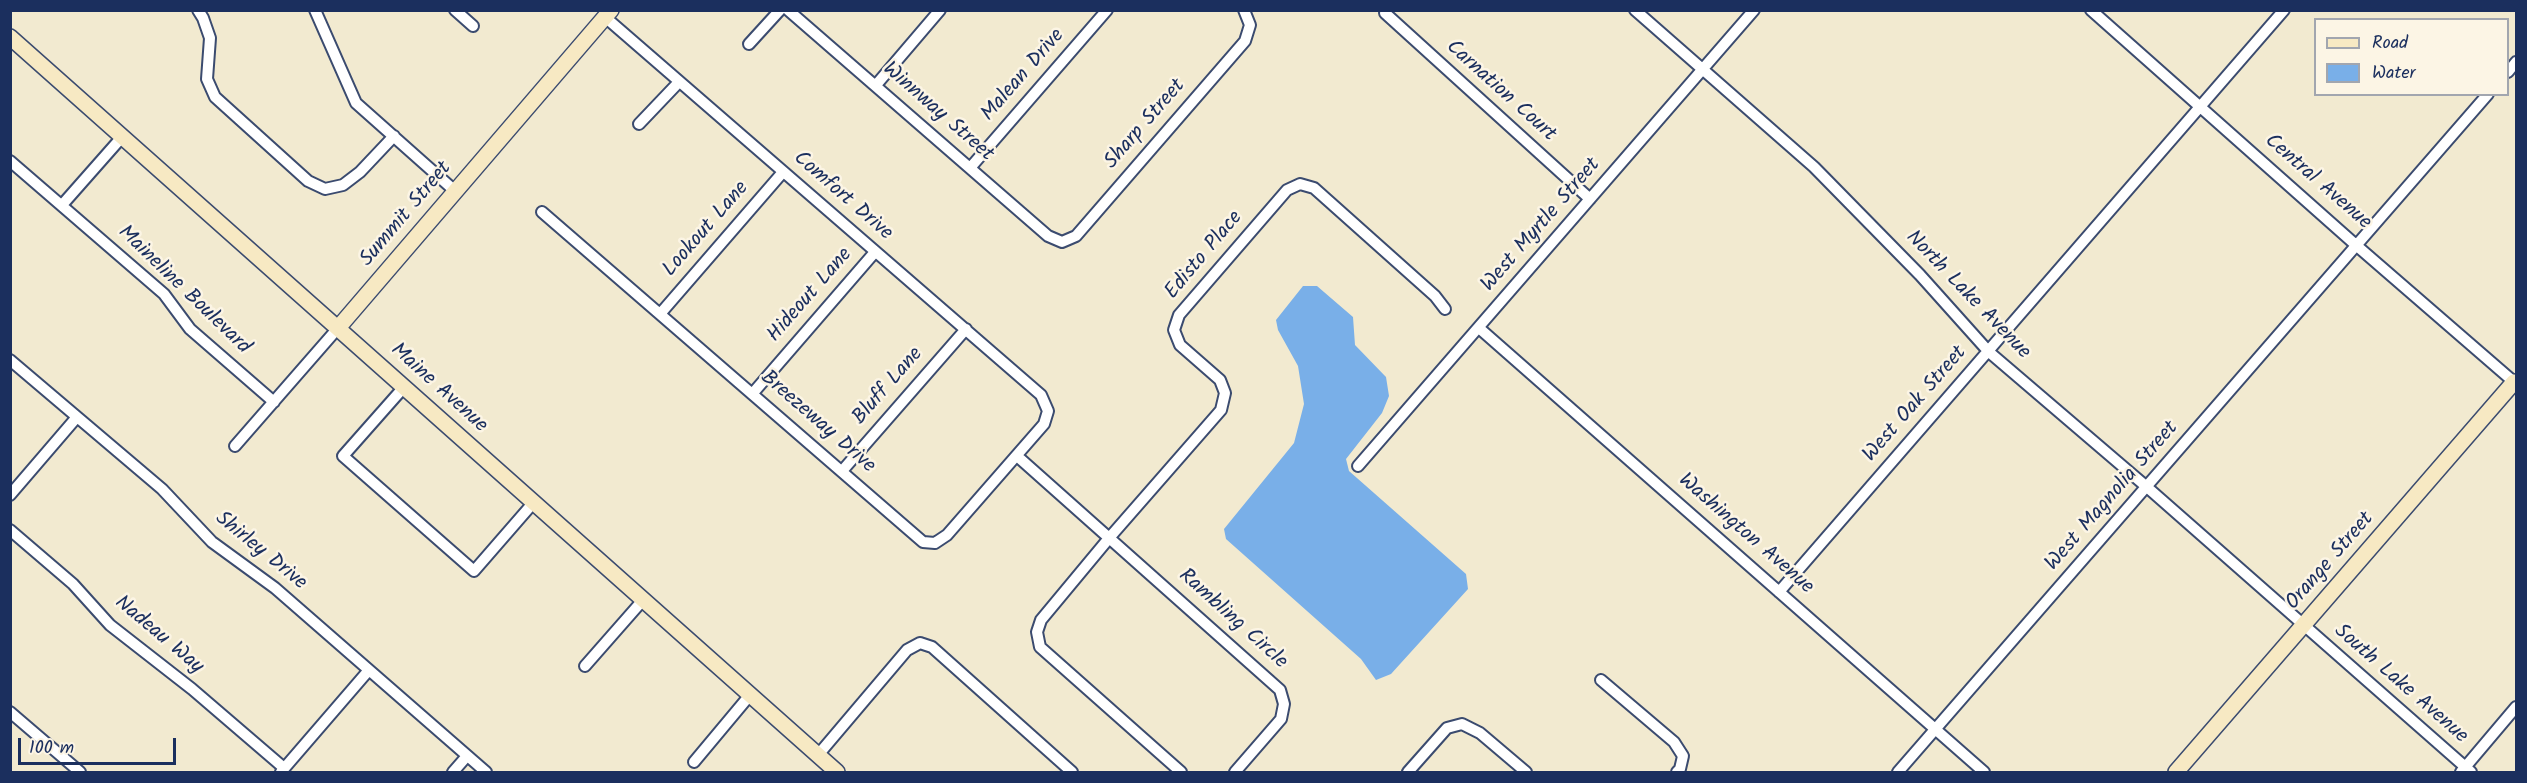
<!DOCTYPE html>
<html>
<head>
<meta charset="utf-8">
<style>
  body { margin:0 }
  #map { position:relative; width:2527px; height:783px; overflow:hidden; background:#f2ead0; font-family:Kalam,sans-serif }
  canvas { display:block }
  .frame { position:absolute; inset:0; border:12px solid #1b2f5e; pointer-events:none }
  .legend { position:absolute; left:2314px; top:18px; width:195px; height:78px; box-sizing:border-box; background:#fcf5e5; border:2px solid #a2a6af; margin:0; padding:8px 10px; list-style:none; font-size:18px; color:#1b2f5e }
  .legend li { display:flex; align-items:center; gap:12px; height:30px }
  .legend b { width:30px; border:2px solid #a2a6af }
  .scale { position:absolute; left:18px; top:738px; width:158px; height:27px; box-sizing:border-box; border:3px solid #1b2f5e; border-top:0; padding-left:8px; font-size:18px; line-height:21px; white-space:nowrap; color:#1b2f5e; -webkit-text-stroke:4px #fcf5e5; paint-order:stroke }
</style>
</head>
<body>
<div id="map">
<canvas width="2527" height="783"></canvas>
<div class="frame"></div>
<ul class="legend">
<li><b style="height:8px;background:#f7e9c3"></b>Road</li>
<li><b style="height:16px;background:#79afe8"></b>Water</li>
</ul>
<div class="scale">100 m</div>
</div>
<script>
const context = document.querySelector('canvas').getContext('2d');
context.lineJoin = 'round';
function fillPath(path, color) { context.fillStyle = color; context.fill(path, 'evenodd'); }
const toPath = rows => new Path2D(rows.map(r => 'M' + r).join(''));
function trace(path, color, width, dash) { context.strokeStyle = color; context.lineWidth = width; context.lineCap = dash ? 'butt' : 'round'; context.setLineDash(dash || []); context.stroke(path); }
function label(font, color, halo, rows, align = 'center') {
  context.font = font + ' Kalam,sans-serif'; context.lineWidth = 5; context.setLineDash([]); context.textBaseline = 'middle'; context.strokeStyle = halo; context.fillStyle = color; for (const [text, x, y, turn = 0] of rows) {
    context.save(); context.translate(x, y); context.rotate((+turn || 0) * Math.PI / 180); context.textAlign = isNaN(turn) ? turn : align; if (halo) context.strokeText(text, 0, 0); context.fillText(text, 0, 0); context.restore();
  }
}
fillPath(toPath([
  [1303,286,1317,286,1353,317,1355,345,1386,377,1389,396,1382,413,1346,459,1349,471,1466,574,1468,589,1391,674,1376,680,1361,659,1226,539,1224,529,1294,443,1304,404,1298,366,1278,330,1276,320]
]), '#79afe8');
const street = toPath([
  [198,10,203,18,210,38,207,79,215,97,308,181,325,189,343,185,360,172,394,136],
  [315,10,356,103,455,191],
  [455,10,473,26],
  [788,10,1048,236,1062,242,1076,236,1245,41,1250,25,1244,10],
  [1635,10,1814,167,1920,275,1989,352,2148,488,2471,772],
  [2091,10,2357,246,2514,382,2516,380],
  [1385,13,1590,199],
  [749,44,780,10],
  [2508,72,2516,62],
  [876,85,940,10],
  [639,124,679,82],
  [10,161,164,294,190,329,274,402],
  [970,168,1107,10],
  [62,205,122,137],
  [542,212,923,542,935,543,947,535,1044,424,1048,411,1041,395,605,17],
  [660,314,783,172],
  [1479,328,1984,772],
  [10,360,162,489,212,542,275,588,486,772],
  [404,387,343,456,474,571,534,502],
  [753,393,875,252],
  [235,446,338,328],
  [1017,456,1280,690,1284,704,1281,719,1235,772],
  [1358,466,1754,10],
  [842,471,966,329],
  [10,495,77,417],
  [10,530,73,584,110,625,192,689,284,768],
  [1779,592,2284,10],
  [585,666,643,600],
  [1601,680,1674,742,1683,756,1680,769,1677,772],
  [10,712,80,772],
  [818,755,907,650,920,643,932,647,1072,772],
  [694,762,750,695],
  [281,772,369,670],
  [453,772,467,756],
  [1181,772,1040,647,1037,632,1041,620,1110,537,1221,410,1225,393,1220,380,1180,345,1174,330,1179,315,1287,190,1300,184,1314,188,1435,296,1445,309],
  [1408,772,1447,728,1462,724,1480,733,1526,772],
  [1898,772,2488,94],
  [2461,772,2516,707]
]);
const secondary = toPath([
  [10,37,837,772],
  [338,328,611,10],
  [2176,772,2514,382,2516,385]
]);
trace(street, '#3b4b6f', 14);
trace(secondary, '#3b4b6f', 18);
trace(street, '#fff', 10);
trace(secondary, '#f7e9c3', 15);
label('21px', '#1b2f5e', '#fcf5e5', [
  ["Malean Drive",1024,76,-49],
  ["Carnation Court",1500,92,42],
  ["Winnway Street",937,113,41],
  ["Sharp Street",1146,125,-49],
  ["Central Avenue",2317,183,41],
  ["Comfort Drive",842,197,41],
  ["Summit Street",407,215,-50],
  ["West Myrtle Street",1542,226,-49],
  ["Lookout Lane",707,230,-49],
  ["Edisto Place",1205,256,-50],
  ["Maineline Boulevard",183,291,44],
  ["Hideout Lane",811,296,-49],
  ["North Lake Avenue",1967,296,46],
  ["Bluff Lane",889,387,-49],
  ["Maine Avenue",438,389,42],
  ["West Oak Street",1916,405,-49],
  ["Breezeway Drive",817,423,41],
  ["West Magnolia Street",2113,497,-49],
  ["Washington Avenue",1745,535,41],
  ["Shirley Drive",260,552,39],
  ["Orange Street",2331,562,-49],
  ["Rambling Circle",1232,620,42],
  ["Nadeau Way",158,636,40],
  ["South Lake Avenue",2400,685,41]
]);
</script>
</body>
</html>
